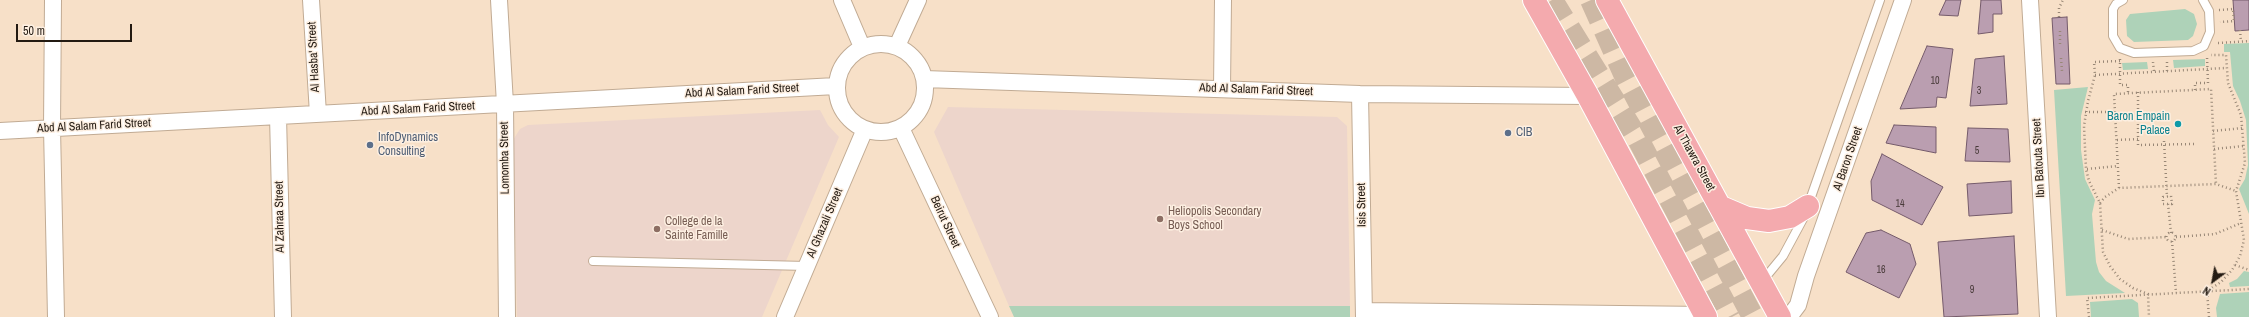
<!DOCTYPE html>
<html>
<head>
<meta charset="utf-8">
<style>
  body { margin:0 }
  #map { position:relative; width:2249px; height:317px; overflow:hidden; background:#f7e0c8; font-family:"Archivo Narrow",sans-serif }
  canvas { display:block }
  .north { position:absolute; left:2193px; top:261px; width:40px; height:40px; -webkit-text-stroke:3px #fdefe1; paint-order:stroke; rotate:212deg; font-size:11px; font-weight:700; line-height:16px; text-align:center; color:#231a12 }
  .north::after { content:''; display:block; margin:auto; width:14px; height:18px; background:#231a12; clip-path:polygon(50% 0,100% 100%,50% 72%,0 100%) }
  .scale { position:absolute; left:16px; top:24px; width:116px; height:18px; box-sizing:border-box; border:2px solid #231a12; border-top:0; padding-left:5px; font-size:12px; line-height:14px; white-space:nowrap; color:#231a12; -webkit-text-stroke:3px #fdefe1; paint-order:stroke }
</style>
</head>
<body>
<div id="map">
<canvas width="2249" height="317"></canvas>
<div class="north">N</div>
<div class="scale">50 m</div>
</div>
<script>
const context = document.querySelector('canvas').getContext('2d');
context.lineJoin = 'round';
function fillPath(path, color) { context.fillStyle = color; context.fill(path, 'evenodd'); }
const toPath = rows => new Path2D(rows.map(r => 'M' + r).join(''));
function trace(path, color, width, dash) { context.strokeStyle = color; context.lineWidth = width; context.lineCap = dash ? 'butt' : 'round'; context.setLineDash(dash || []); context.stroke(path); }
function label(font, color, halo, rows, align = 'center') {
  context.font = font + ' "Archivo Narrow",sans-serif'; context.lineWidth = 3; context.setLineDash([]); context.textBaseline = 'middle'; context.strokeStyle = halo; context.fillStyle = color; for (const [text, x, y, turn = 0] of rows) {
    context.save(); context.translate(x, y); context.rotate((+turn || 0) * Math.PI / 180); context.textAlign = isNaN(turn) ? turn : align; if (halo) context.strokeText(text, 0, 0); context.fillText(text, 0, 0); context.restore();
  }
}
fillPath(toPath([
  [948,107,1337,117,1347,126,1350,306,1009,306,934,132],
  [820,110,828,125,839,137,762,317,517,317,513,140,520,129,528,125]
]), '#edd5cb');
fillPath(toPath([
  [2185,9,2194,14,2197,24,2193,36,2188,40,2134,42,2127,36,2126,20,2130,14],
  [2249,43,2249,214,2239,189,2245,179,2248,165,2246,120,2240,101,2233,86,2230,52,2224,52,2224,44],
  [2205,59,2205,66,2174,68,2173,60],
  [2147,62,2148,69,2123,70,2122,63],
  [2088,87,2081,116,2081,150,2085,179,2095,200,2092,214,2096,262,2099,272,2106,281,2125,293,2066,296,2054,90],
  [2244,271,2249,272,2249,286,2230,287,2229,283,2237,279],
  [2249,292,2249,317,2217,317,2216,308,2220,294],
  [2132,299,2138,303,2139,317,2091,317,2090,302],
  [1009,306,1350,306,1350,317,1014,317]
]), '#aed2b8');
const building = toPath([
  [1946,0,1961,0,1958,16,1939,15,1946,0],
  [1981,0,2001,0,2002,14,1993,14,1993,32,1978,34,1981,0],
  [2233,0,2249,0,2249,30,2235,31,2233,0],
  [2067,17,2070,84,2056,84,2052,18,2067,17],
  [1927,46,1953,49,1946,98,1937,97,1936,107,1900,109,1927,46],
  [2004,56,2007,104,1970,106,1975,59,2004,56],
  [1894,125,1936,127,1936,153,1886,143,1894,125],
  [1968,128,2008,129,2010,162,1965,161,1968,128],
  [1882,154,1943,187,1922,225,1872,200,1871,181,1882,154],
  [2011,181,2012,213,1969,216,1967,184,2011,181],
  [1881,230,1910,244,1916,264,1899,298,1846,272,1866,233,1881,230],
  [2014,236,2018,314,1944,317,1938,242,2014,236]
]);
fillPath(building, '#ba9eb0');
trace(building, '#755b6b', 1);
trace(toPath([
  [1552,0,1638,139,1732,317],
  [1591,0,1625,76,1753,317]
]), '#cdb8a4', 22, [22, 11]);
const service = toPath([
  [2123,0,2116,4,2113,9,2113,36,2120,48,2134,53,2193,51,2204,46,2210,32,2209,11,2203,0],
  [593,261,807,266],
  [1760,280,1769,273,1783,256,1804,217,1880,0]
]);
const minor = toPath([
  [53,0,52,128,56,317],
  [311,0,318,114],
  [499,0,505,104,507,317],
  [842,0,862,47],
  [2030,0,2048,317],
  '837 88a44 44 0 1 1 88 0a44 44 0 1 1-88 0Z',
  [897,46,918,0],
  [924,79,1360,94,1588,96],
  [1222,89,1223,0],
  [1360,94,1364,317],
  [278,116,283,317],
  [901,128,990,317],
  [0,131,836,86],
  [1364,311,1705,315],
  [785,317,865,129],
  [1789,317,1798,305,1806,276,1903,0]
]);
const trunk = toPath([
  [1534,0,1588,96,1706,317],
  [1607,0,1780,317],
  [1721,207,1747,218,1769,221,1790,217,1808,206]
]);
trace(service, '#c1ab94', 10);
trace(minor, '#c1ab94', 18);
trace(trunk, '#fff', 24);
trace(toPath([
  [2219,10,2233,9,2234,21,2220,22],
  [2059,17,2059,8,2063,0],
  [2240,30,2241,42],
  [2060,31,2060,44],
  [2218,43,2249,41],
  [2061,58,2062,71],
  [2120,59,2120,85,2128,85,2128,93],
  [2120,61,2094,62,2095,75,2088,101,2084,126,2086,169,2089,181,2100,203,2103,252,2110,266,2120,279,2133,288,2148,294,2149,317],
  [2153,62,2154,72],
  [2167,62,2167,71],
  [2095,75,2226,68],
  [2195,90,2195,83,2208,83,2207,57],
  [2138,92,2138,145,2194,144],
  [2085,112,2115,112],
  [2213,131,2243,128],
  [2117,140,2138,139],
  [2164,141,2167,197],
  [2214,149,2244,146],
  [2087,169,2118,166],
  [2119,188,2114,94,2211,89,2216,184],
  [2171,196,2172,204,2163,204,2163,197,2171,196],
  [2100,203,2105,197,2119,188,2216,184,2236,191],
  [2168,204,2171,233],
  [2102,230,2128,239,2167,237],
  '2166.5 237a4.5 4.5 0 1 1 9 0a4.5 4.5 0 1 1-9 0Z',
  [2176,237,2215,234,2241,223],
  [2172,241,2176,293],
  [2235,265,2249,270],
  [2089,317,2087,298,2249,289],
  [2209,317,2207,291,2221,282,2232,270,2240,256,2244,240,2236,191,2245,163,2241,115,2228,83,2226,55,2211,55]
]), '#988776', 2.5, [1, 3]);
trace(service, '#fff', 8);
trace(minor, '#fff', 16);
trace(trunk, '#f4aaae', 22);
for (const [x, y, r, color] of [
  [2178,124,4,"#0f9aa8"],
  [1508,133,4,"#5c6f8a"],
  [370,145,4,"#5c6f8a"],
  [1160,219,4,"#8d6e63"],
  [657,229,4,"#8d6e63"]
]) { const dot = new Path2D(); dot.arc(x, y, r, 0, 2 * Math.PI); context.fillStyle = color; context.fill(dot); trace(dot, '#fdefe1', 1.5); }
label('10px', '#493b3a', null, [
  ["10",1935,81],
  ["3",1979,91],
  ["5",1977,151],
  ["14",1900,204],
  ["16",1881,270],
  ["9",1972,290]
]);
label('12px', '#231a12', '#fdefe1', [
  ["Al Hasba' Street",314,57,-93],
  ["Abd Al Salam Farid Street",1256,90,2],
  ["Abd Al Salam Farid Street",742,91,-3],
  ["Abd Al Salam Farid Street",418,109,-3],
  ["Abd Al Salam Farid Street",94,126,-3],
  ["Lomomba Street",505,158,-91],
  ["Al Thawra Street",1694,158,61],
  ["Ibn Batouta Street",2039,158,-93],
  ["Al Baron Street",1848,159,-71],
  ["Isis Street",1362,205,-91],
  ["Al Zahraa Street",280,217,-91],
  ["Beirut Street",945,222,65],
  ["Al Ghazali Street",825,223,-67]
]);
label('12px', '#0d838f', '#fdefe1', [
  ["Baron Empain",2170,117],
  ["Palace",2170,131]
], 'right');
label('12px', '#4e5e75', '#fdefe1', [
  ["CIB",1516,133],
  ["InfoDynamics",378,138],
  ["Consulting",378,152]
], 'left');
label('12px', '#785e54', '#fdefe1', [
  ["Heliopolis Secondary",1168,212],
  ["Boys School",1168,226],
  ["College de la",665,222],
  ["Sainte Famille",665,236]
], 'left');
</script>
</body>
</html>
